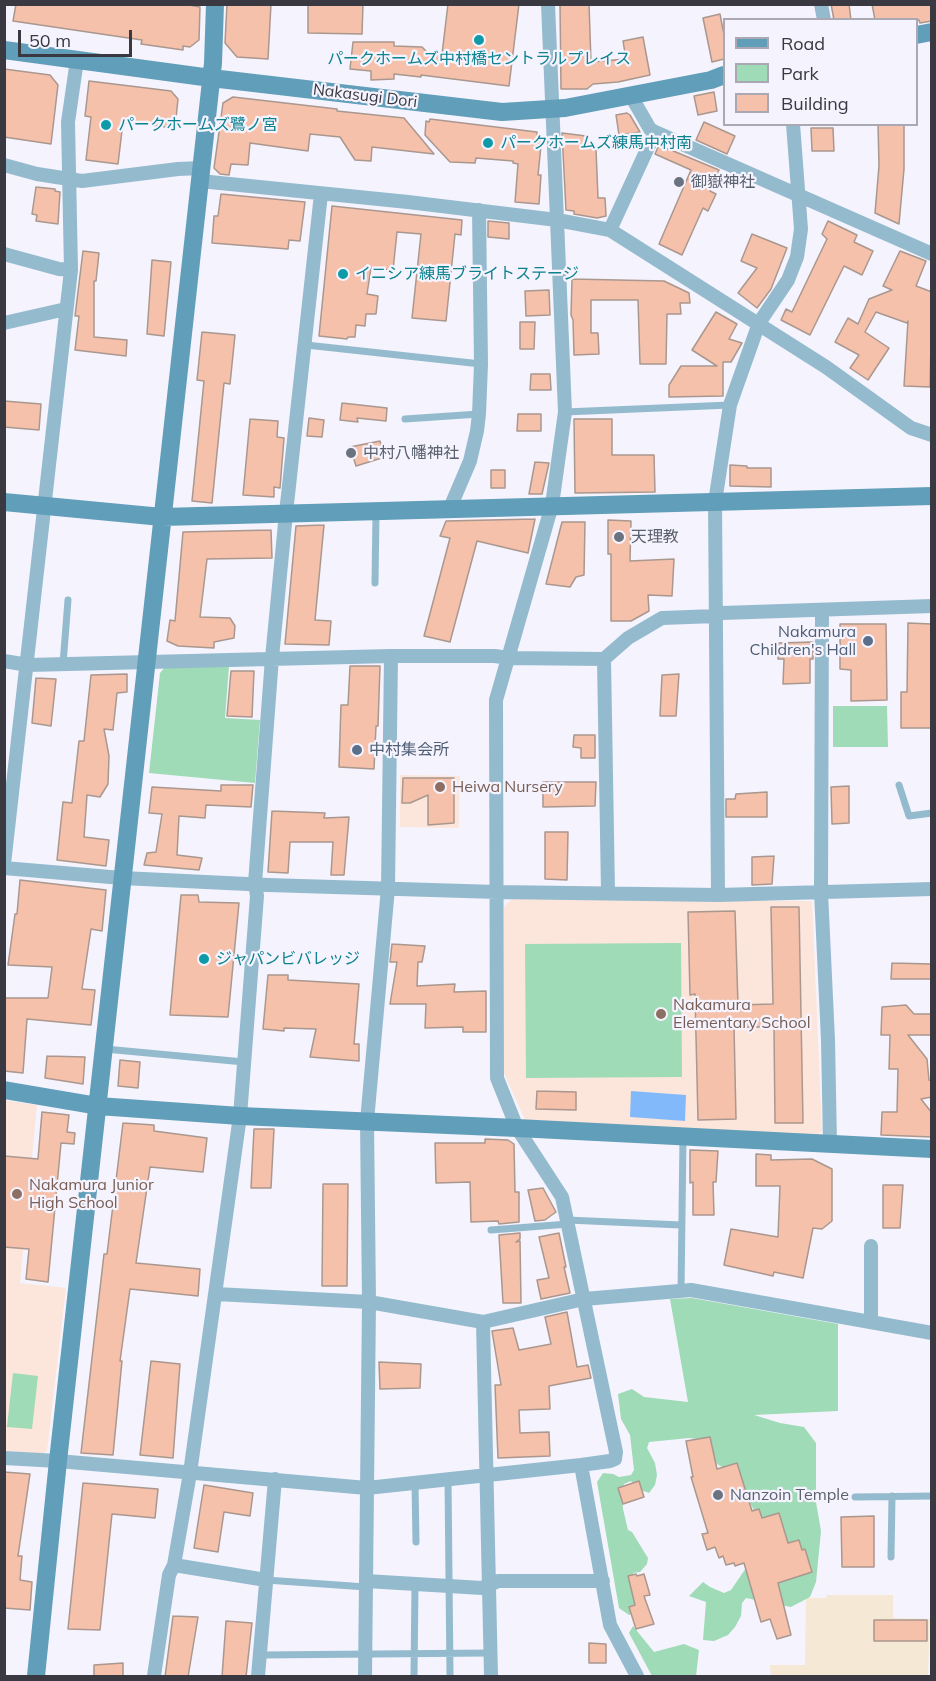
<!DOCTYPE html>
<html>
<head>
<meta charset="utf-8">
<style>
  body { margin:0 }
  #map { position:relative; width:936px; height:1681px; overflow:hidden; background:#f5f3fe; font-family:Mulish,sans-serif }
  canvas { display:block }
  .frame { position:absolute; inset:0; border:6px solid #3a3840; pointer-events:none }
  .legend { position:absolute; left:723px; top:18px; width:195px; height:108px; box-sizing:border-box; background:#f5f3fe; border:2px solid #aaa8b2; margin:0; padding:8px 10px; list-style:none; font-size:18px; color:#3a3840 }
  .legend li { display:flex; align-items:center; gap:12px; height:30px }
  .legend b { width:30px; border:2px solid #aaa8b2 }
  .scale { position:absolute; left:18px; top:30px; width:114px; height:27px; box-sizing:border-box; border:3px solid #3a3840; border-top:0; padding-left:8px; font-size:18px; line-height:21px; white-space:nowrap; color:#3a3840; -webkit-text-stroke:4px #f5f3fe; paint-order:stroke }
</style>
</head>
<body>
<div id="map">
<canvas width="936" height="1681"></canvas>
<div class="frame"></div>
<ul class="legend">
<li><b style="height:8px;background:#619eb9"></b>Road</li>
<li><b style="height:16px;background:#9fdbb7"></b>Park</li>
<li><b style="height:16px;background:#f5c1ab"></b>Building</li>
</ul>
<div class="scale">50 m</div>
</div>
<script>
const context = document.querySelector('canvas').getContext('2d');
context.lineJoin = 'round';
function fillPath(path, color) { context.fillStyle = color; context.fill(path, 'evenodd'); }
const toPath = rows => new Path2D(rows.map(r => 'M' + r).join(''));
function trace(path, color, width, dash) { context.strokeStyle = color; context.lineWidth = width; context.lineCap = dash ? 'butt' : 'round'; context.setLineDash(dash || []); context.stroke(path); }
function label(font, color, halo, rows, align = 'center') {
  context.font = font + ' Mulish,"Noto Sans JP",sans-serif'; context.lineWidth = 4.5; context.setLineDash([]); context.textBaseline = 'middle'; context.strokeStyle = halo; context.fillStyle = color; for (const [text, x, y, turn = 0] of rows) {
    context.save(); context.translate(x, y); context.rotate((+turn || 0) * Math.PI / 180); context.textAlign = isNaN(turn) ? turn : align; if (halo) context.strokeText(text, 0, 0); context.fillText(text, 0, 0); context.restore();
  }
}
fillPath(toPath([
  [827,1595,893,1595,893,1618,930,1619,928,1676,771,1676,770,1665,805,1665,806,1598,826,1598]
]), '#f5e9d5');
fillPath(toPath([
  [400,775,460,776,459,828,400,827],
  [513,898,812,901,822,1131,817,1136,525,1120,504,1073,504,907],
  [4,1100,37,1105,20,1283,66,1288,47,1450,43,1454,5,1451]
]), '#fce5da');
fillPath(toPath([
  [229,666,225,718,260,720,255,783,149,773,160,673,165,667],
  [833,706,887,706,888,747,833,747],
  [681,943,682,1077,526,1078,525,944],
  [692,1298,838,1324,838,1411,754,1415,780,1423,804,1427,816,1443,816,1502,821,1531,816,1582,810,1597,791,1607,746,1598,742,1603,741,1616,735,1627,728,1635,714,1641,703,1640,706,1602,689,1596,703,1582,710,1587,724,1593,731,1590,746,1568,772,1542,733,1473,717,1464,706,1440,689,1438,649,1442,647,1448,655,1463,657,1475,655,1485,649,1493,638,1489,631,1481,624,1484,622,1491,623,1509,628,1530,632,1532,648,1558,647,1564,640,1572,633,1573,632,1584,636,1603,635,1612,629,1615,619,1608,597,1482,603,1473,613,1474,619,1477,631,1475,634,1470,630,1435,621,1419,618,1394,632,1389,644,1397,688,1402,670,1299],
  [13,1373,38,1376,32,1429,7,1427],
  [633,1626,654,1652,684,1644,699,1650,696,1676,652,1676,629,1633]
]), '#9fdbb7');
fillPath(toPath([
  [631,1091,686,1095,685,1121,630,1117]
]), '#82b9fa');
const building = toPath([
  [16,4,184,4,200,7,199,40,190,47,183,46,183,50,141,44,142,40,13,21,16,4],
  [227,4,271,4,268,59,237,57,225,43,227,4],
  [308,4,363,4,362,34,308,33,308,4],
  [448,4,519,4,509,86,421,75,421,77,394,74,394,79,371,80,371,71,350,69,353,42,394,42,394,46,422,47,427,52,442,54,448,4],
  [560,4,589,4,591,62,626,59,623,41,643,37,650,75,618,82,593,84,587,89,561,89,560,4],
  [831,4,849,4,851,20,834,20,831,4],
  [872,4,932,4,932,21,920,23,919,20,875,20,872,4],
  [720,14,724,35,724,59,712,62,703,18,720,14],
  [4,69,50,75,58,85,51,144,4,137,4,69],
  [89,81,171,91,178,99,175,128,123,122,118,164,86,160,91,117,85,116,89,81],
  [714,92,717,111,698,115,694,96,714,92],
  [233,97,337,109,337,111,404,118,434,154,372,147,371,161,355,160,340,137,310,134,308,151,250,143,248,165,231,164,229,175,220,174,214,168,223,103,233,97],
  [627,113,630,115,640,132,619,135,616,115,627,113],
  [430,119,537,132,537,135,542,136,538,175,541,175,539,204,515,202,518,164,513,163,513,161,476,158,475,163,450,162,425,135,426,121,429,122,430,119],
  [704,122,735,136,727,154,696,140,704,122],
  [878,124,904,124,904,169,899,224,875,213,879,166,878,124],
  [811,128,833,128,834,151,812,151,811,128],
  [562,133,586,136,593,149,596,149,598,198,605,198,606,216,597,218,574,214,574,211,566,210,562,133],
  [659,145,719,170,710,191,716,194,708,211,703,208,682,255,659,244,691,170,655,154,659,145],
  [36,187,55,189,55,191,60,192,58,224,36,221,37,215,32,214,36,187],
  [221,194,305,202,300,241,289,240,288,249,212,243,214,216,218,216,221,194],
  [332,206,462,220,461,235,455,234,446,321,412,318,421,234,397,232,393,270,371,268,367,294,378,296,376,314,366,314,365,326,356,325,355,337,348,337,347,339,319,336,332,206],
  [488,221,509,223,509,239,488,237,488,221],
  [828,221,857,235,854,242,873,251,862,275,844,266,810,335,781,320,786,309,792,312,827,239,822,234,828,221],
  [752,234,787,248,771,289,757,308,738,293,757,268,741,261,752,234],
  [83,251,99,253,96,281,94,281,94,337,127,340,126,356,75,350,79,316,75,316,83,251],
  [900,251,926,261,916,286,932,292,930,387,904,386,908,321,907,323,876,312,865,332,889,348,868,380,850,368,859,355,835,342,848,318,858,324,869,299,892,290,883,286,900,251],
  [152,260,171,262,164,336,147,334,152,260],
  [572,279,664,281,689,293,690,303,680,303,681,314,667,314,666,364,640,364,638,300,591,300,591,333,598,333,599,354,574,355,573,320,571,315,572,279],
  [549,290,550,315,526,316,525,291,549,290],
  [716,312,737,324,729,339,742,343,731,362,723,362,723,396,669,397,669,385,681,366,717,366,692,350,716,312],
  [520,322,535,322,534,349,520,349,520,322],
  [202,332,235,335,230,384,224,383,212,503,192,501,204,381,197,380,202,332],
  [531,374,550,374,551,390,530,390,531,374],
  [4,401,41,404,39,430,4,427,4,401],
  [342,403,387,408,386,421,357,418,358,422,340,420,342,403],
  [518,414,541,414,541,431,517,431,518,414],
  [309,418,324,420,322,437,307,436,309,418],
  [250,419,278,421,277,437,284,438,280,488,274,487,274,497,243,495,250,419],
  [574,419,612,419,612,455,654,455,655,492,575,493,574,419],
  [380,441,385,457,356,466,350,447,380,441],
  [535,462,549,463,542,494,529,494,535,462],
  [730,465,747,466,747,468,771,468,771,487,730,486,730,465],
  [491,470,505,470,505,488,491,488,491,470],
  [535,519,528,553,477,541,450,642,424,636,450,538,440,536,446,521,535,519],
  [608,520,631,521,630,561,674,559,672,596,648,595,649,611,631,621,611,621,611,554,608,554,608,520],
  [562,522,585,522,584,575,576,577,570,587,546,584,562,522],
  [324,525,315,620,331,621,329,645,285,644,296,526,324,525],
  [271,530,272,558,207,559,200,617,230,618,235,626,234,638,214,642,214,648,178,646,167,641,170,620,175,621,183,532,271,530],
  [908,623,932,624,932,728,901,728,901,692,907,692,908,623],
  [840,624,886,624,887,700,851,701,851,670,840,669,840,624],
  [813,642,813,659,810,659,810,683,783,684,784,659,778,659,778,643,813,642],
  [350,666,380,666,378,726,376,726,374,769,339,767,341,705,348,705,350,666],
  [231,671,254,671,252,717,227,716,231,671],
  [127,674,127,692,117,693,113,730,104,729,109,756,108,784,100,797,87,795,84,837,109,840,106,866,57,860,63,802,72,803,79,741,84,741,91,675,127,674],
  [679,674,676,716,660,716,662,675,679,674],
  [36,678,56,679,51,726,32,723,36,678],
  [574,735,595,735,595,758,581,758,581,748,573,747,574,735],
  [403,778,454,778,454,823,428,825,428,795,410,803,402,803,403,778],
  [543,782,596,782,595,806,543,807,543,782],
  [221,785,253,785,251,807,206,805,205,818,179,816,177,855,202,858,199,870,144,865,147,853,156,852,162,814,149,813,152,787,221,791,221,785],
  [849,786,849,823,832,824,831,787,849,786],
  [767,792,767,817,726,817,726,799,735,799,736,794,767,792],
  [272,811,325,813,324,818,349,817,344,875,331,875,333,842,290,842,288,873,268,872,272,811],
  [545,832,568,832,567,880,545,879,545,832],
  [774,856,772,884,752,885,752,857,774,856],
  [20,880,106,890,102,931,91,929,82,989,95,990,91,1025,27,1019,23,1073,4,1071,4,998,48,998,52,967,8,965,15,914,17,914,20,880],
  [181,895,198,895,199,902,239,903,228,1017,170,1015,181,895],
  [771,907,799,907,803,1123,775,1123,774,1027,734,1027,736,1119,698,1120,695,994,690,995,688,912,735,911,738,1005,773,1004,771,907],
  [392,944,425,946,422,962,418,962,417,986,455,984,454,992,486,991,486,1032,463,1032,463,1027,425,1028,426,1004,390,1004,397,962,390,962,392,944],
  [892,963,932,964,932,979,891,979,892,963],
  [268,975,288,975,288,980,359,984,354,1044,359,1044,359,1061,310,1057,316,1029,284,1028,284,1031,263,1029,268,975],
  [906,1005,914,1014,932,1014,932,1035,908,1035,927,1059,929,1080,932,1081,932,1097,921,1099,932,1113,932,1137,881,1135,882,1112,897,1112,898,1069,889,1069,890,1035,881,1035,882,1007,906,1005],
  [47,1056,85,1057,83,1084,45,1078,47,1056],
  [120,1060,140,1062,138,1088,118,1086,120,1060],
  [537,1091,576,1092,576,1110,536,1109,537,1091],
  [42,1112,69,1115,67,1132,75,1133,74,1144,61,1143,48,1282,26,1279,29,1249,4,1247,4,1156,38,1159,42,1112],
  [123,1123,154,1125,154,1131,207,1138,203,1172,150,1167,136,1263,200,1269,198,1296,130,1289,120,1361,122,1361,113,1455,81,1453,104,1254,107,1254,123,1123],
  [254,1129,274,1129,271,1188,251,1188,254,1129],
  [485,1139,508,1140,514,1144,515,1192,519,1192,519,1222,499,1224,498,1221,471,1222,470,1182,436,1183,435,1143,485,1143,485,1139],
  [690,1150,718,1151,716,1182,713,1182,714,1215,693,1215,693,1182,690,1183,690,1150],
  [756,1154,771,1155,771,1160,812,1159,832,1169,832,1221,822,1229,813,1228,803,1278,774,1272,773,1276,724,1265,731,1229,778,1237,780,1186,756,1186,756,1154],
  [323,1184,348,1184,347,1286,322,1286,323,1184],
  [883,1185,903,1185,900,1228,883,1228,883,1185],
  [543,1188,556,1212,545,1220,535,1221,528,1190,543,1188],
  [520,1233,520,1239,516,1242,520,1241,521,1303,503,1303,499,1235,520,1233],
  [559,1233,566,1267,564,1267,570,1293,541,1299,537,1280,549,1278,539,1237,559,1233],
  [567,1312,577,1367,588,1365,591,1378,549,1386,550,1409,519,1410,520,1433,549,1432,550,1456,498,1458,495,1385,501,1385,492,1331,513,1328,519,1350,551,1344,545,1317,567,1312],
  [151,1361,180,1364,173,1458,140,1455,151,1361],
  [379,1362,421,1364,420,1388,380,1389,379,1362],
  [710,1437,717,1469,737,1463,752,1511,759,1509,762,1518,779,1513,788,1543,799,1540,802,1550,805,1549,812,1572,778,1583,791,1635,777,1639,770,1619,761,1622,744,1563,735,1566,734,1563,726,1565,723,1556,719,1558,715,1547,707,1550,702,1534,708,1533,691,1477,693,1477,686,1441,710,1437],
  [4,1472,30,1474,18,1556,22,1556,20,1580,32,1582,30,1610,4,1608,4,1472],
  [639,1481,644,1497,623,1504,618,1488,639,1481],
  [83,1483,158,1489,155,1518,112,1514,100,1630,68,1629,83,1483],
  [204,1485,253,1493,250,1516,224,1512,218,1552,194,1548,204,1485],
  [874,1516,874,1567,842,1567,841,1517,874,1516],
  [636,1574,637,1576,644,1574,650,1595,644,1596,654,1624,636,1629,629,1607,635,1605,628,1576,636,1574],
  [173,1616,198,1617,188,1677,165,1677,173,1616],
  [874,1620,927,1620,927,1641,874,1641,874,1620],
  [226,1621,252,1623,246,1677,222,1677,226,1621],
  [589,1643,606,1644,606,1663,589,1663,589,1643],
  [123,1663,123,1677,94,1677,94,1665,123,1663]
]);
fillPath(building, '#f5c1ab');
trace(building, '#aa978e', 1.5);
trace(toPath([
  [306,345,481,364],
  [565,412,730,405],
  [405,419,479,414],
  [375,583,376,514],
  [63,664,68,600],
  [899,785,909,816,932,813],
  [105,1049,244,1062],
  [567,1220,681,1225],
  [491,1230,568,1224],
  [681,1292,683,1138],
  [448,1479,450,1676],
  [415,1483,416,1542],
  [855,1497,932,1496],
  [891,1557,892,1496],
  [266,1580,366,1587],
  [260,1655,490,1653],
  [414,1676,415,1585]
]), '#94bbcd', 7);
trace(toPath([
  [548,4,565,412,552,505,496,700,497,1078,517,1128,562,1197,616,1452,615,1459,610,1461,581,1465,610,1625,637,1676],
  [821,4,824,20],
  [655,132,932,254],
  [4,165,37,174,82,181,178,169,201,168],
  [200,181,408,202,557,220,610,230,826,367,911,428,932,435],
  [610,230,655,132,650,129,631,96],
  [4,254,59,269,71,270],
  [4,323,66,309],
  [450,508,470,461,477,431,479,414,481,364,479,210],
  [822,610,821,892,828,1040,830,1144],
  [604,659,608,892],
  [4,661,28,665,391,656,495,656,508,658,604,659,628,638,662,618,716,616,722,613,932,606],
  [4,864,71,270,68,122,77,60],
  [4,868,122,878,268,885,497,892,718,895,932,889],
  [718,895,715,502,730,405,759,323,788,280,797,257,801,229,793,124],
  [871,1246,871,1321],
  [216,1294,369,1302,483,1322,584,1299,691,1290,932,1333],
  [483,1322,491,1676],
  [4,1458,58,1461,367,1488,581,1465],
  [174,1565,266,1580],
  [366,1581,482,1588,498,1581,603,1581],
  [154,1676,169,1575,174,1565,190,1473,240,1116,257,896,255,883,272,658,286,513,321,194],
  [258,1676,275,1479],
  [365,1676,369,1302,367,1121,388,888,391,656]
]), '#94bbcd', 14);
trace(toPath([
  [916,35,932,32],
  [4,50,211,78,502,112,565,108,711,80,724,75],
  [4,502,162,517,932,496],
  [4,1090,98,1106,240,1116,517,1128,932,1149],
  [36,1676,58,1461,213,63,215,4]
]), '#619eb9', 18);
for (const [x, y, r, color] of [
  [479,40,6,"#0f9aa8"],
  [106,125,6,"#0f9aa8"],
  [488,143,6,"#0f9aa8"],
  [679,182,6,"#6b7280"],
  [343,274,6,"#0f9aa8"],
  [351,453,6,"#6b7280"],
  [619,537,6,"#6b7280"],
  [868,641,6,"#5c6f8a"],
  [357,750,6,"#5c6f8a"],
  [440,787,6,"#8d6e63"],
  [204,959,6,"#0f9aa8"],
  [661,1014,6,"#8d6e63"],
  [17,1194,6,"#8d6e63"],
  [718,1495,6,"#6b7280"]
]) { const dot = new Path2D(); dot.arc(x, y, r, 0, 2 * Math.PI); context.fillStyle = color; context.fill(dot); trace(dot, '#f5f3fe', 2); }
label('16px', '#0d838f', '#f5f3fe', [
  ["パークホームズ中村橋セントラルプレイス",479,59,"center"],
  ["パークホームズ鷺ノ宮",118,125],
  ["パークホームズ練馬中村南",500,143],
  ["イニシア練馬ブライトステージ",355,274],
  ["ジャパンビバレッジ",216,959]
], 'left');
label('16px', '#3a3840', '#f5f3fe', [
  ["Nakasugi Dori",365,96,7]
]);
label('16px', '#5b616d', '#f5f3fe', [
  ["御嶽神社",691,182],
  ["中村八幡神社",363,453],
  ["天理教",631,537],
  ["Nanzoin Temple",730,1495]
], 'left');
label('16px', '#4e5e75', '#f5f3fe', [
  ["Nakamura",856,632],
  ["Children's Hall",856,650],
  ["中村集会所",369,750,"left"]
], 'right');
label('16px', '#785e54', '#f5f3fe', [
  ["Heiwa Nursery",452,787],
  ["Nakamura",673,1005],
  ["Elementary School",673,1023],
  ["Nakamura Junior",29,1185],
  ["High School",29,1203]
], 'left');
</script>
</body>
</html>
